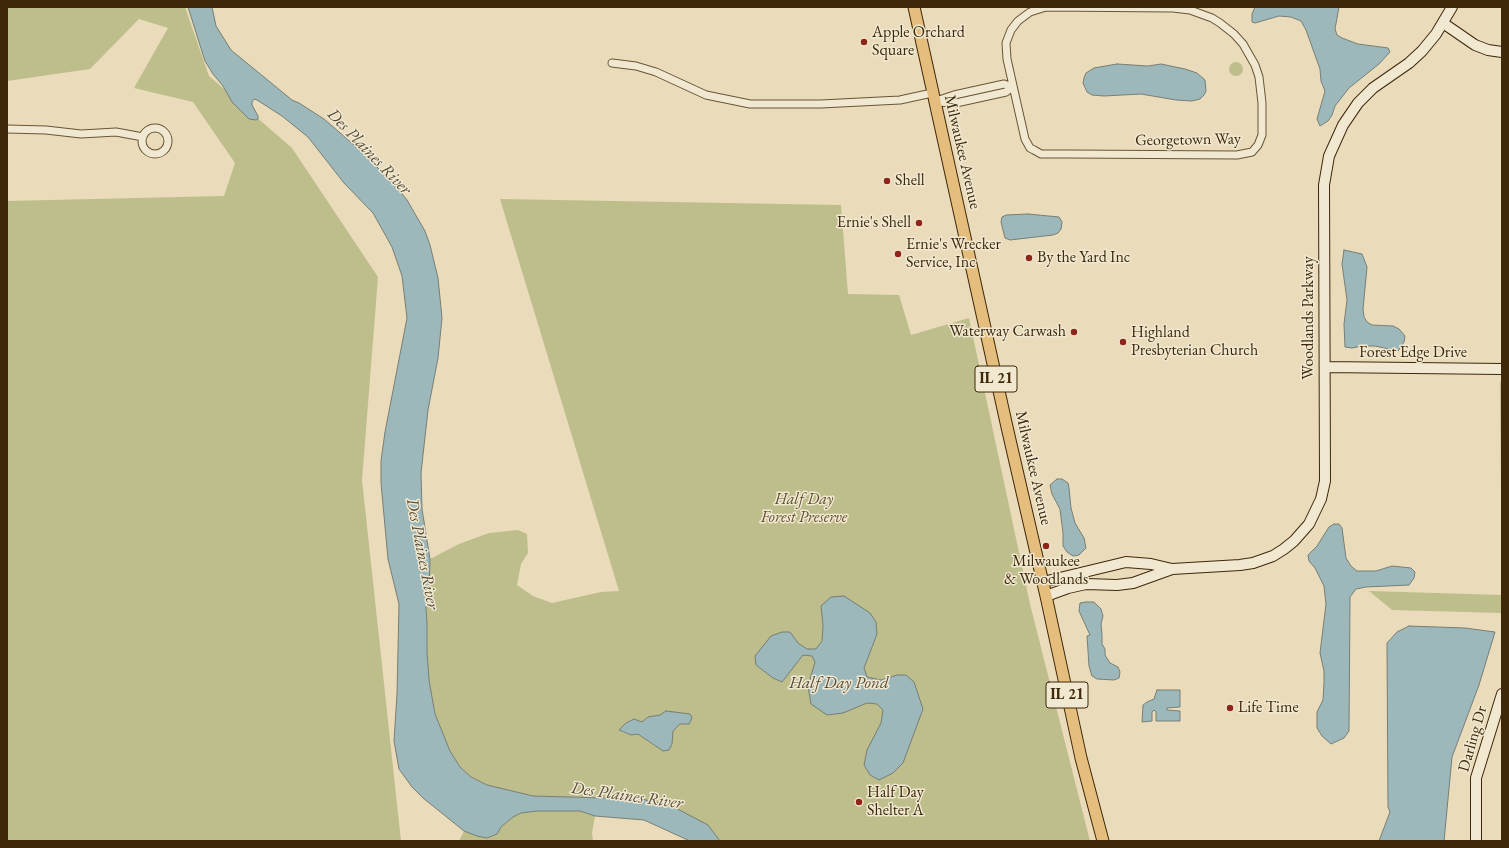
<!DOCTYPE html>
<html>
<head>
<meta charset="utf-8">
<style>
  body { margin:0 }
  #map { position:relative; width:1509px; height:848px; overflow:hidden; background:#eadbba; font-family:"EB Garamond",serif }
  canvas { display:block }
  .frame { position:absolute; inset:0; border:8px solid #3e2809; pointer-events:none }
</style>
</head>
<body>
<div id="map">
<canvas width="1509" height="848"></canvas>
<div class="frame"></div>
</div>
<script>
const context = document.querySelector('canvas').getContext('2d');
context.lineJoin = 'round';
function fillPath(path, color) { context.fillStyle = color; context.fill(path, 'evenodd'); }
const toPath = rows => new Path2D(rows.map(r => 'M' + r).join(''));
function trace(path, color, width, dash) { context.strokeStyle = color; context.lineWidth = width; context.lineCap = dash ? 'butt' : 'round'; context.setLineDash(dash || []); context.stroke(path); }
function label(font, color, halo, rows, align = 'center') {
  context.font = font + ' "EB Garamond",serif'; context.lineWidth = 3; context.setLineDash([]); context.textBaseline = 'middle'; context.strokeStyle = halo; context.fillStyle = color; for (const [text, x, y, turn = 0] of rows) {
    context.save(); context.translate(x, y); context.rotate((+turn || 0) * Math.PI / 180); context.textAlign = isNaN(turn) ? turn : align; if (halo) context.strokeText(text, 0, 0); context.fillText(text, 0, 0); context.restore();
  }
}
fillPath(toPath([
  [7,7,185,7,209,76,292,148,378,277,362,480,401,841,7,841,7,201,224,196,235,163,193,102,134,88,168,28,139,19,90,69,7,81],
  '1229 69a7 7 0 1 1 14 0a7 7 0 1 1-14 0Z',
  [500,199,841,205,848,294,899,295,911,335,969,318,1030,604,1090,841,702,841,641,799,533,796,487,785,471,777,460,767,450,751,435,714,429,680,427,652,427,623,426,608,429,590,430,559,459,544,489,533,518,530,527,534,528,553,521,564,517,585,533,596,552,603,601,592,619,591],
  [648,717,663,751,638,734,624,733,619,730,642,723],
  [1500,382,1502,382,1502,613,1392,610,1369,591,1502,595],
  [537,811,580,811,595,816,592,833,593,841,459,841,464,831,487,838,497,834,501,827,513,817,521,813]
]), '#bdbe8b');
const water = toPath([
  [188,7,212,7,216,26,231,50,292,100,299,103,324,119,361,151,394,184,407,200,425,231,430,245,438,278,442,318,438,358,428,410,421,473,422,509,430,559,429,590,426,608,427,623,427,652,429,680,435,714,450,751,460,767,471,777,487,785,533,796,641,799,670,805,708,825,720,841,690,841,644,820,595,816,580,811,537,811,521,813,513,817,501,827,497,834,487,838,477,836,464,831,423,798,412,787,399,769,394,741,397,694,399,604,388,559,381,483,381,461,385,432,407,318,402,276,392,247,373,213,344,183,308,137,282,116,257,100,254,99,252,102,252,105,258,116,258,119,256,120,249,119,232,102,223,86,213,74,205,61,188,7],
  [1255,7,1339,7,1335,29,1337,35,1342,38,1358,44,1388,48,1390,52,1379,64,1349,88,1335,106,1332,115,1328,121,1320,126,1317,119,1325,91,1321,81,1320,69,1306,30,1301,21,1291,17,1279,16,1255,23,1252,22,1252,14,1255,7],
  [1117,64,1148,66,1161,64,1185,69,1197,73,1205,80,1206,91,1204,95,1200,99,1192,101,1176,100,1141,94,1104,96,1092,95,1087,92,1083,83,1084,78,1086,73,1094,68,1117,64],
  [1028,214,1059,217,1062,222,1061,229,1058,233,1053,235,1010,240,1005,238,1001,222,1002,217,1006,215,1028,214],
  [1344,250,1362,254,1367,267,1363,309,1364,317,1367,322,1372,325,1393,326,1399,329,1405,336,1404,342,1398,351,1375,346,1362,346,1352,348,1345,347,1344,324,1347,300,1342,264,1344,250],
  [1057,479,1062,479,1068,483,1069,488,1071,508,1075,523,1084,538,1086,548,1079,555,1073,556,1067,552,1063,546,1063,533,1060,509,1052,494,1050,485,1057,479],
  [1334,524,1339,524,1342,528,1346,558,1351,566,1357,571,1376,571,1392,566,1411,568,1415,572,1414,578,1409,585,1366,587,1356,589,1350,597,1349,731,1344,738,1331,744,1322,736,1317,728,1317,712,1323,700,1324,683,1324,671,1320,653,1326,604,1324,586,1315,568,1309,561,1308,555,1317,546,1329,527,1334,524],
  [844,596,870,613,876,622,877,634,864,668,867,677,881,680,897,675,906,675,914,682,923,709,903,763,893,773,879,780,870,775,864,765,867,750,881,723,883,710,877,704,867,703,843,713,827,715,811,704,808,686,815,662,812,656,803,655,782,682,773,678,756,665,755,656,771,636,782,632,790,632,798,643,807,649,816,649,822,641,823,626,821,606,831,597,844,596],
  [1086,602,1094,602,1101,609,1103,616,1101,624,1102,635,1102,644,1105,649,1105,655,1110,663,1118,667,1120,672,1119,678,1114,680,1097,679,1092,676,1089,666,1087,636,1090,635,1079,611,1080,603,1086,602],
  [1409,626,1465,628,1495,632,1479,685,1452,757,1444,841,1379,841,1390,812,1388,807,1387,643,1397,632,1409,626],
  [1157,690,1180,690,1180,707,1167,708,1167,710,1180,711,1180,721,1156,721,1156,712,1154,710,1152,712,1152,721,1142,722,1143,705,1147,702,1154,699,1157,690],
  [666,711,690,714,692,718,689,724,680,724,673,731,672,744,669,750,663,751,638,734,631,735,619,730,626,723,634,719,642,722,648,717,660,715,666,711]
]);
fillPath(water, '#9db8bb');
trace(water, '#777e74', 1);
const street = toPath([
  [1046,7,1173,8,1190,10,1212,18,1220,23,1234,34,1243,44,1255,65,1259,77,1262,103,1262,135,1258,145,1252,152,1237,155,1069,154,1041,154,1034,150,1030,148,1025,139,1007,59,1006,43,1011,30,1018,21,1030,12,1046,7],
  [612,63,636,66,656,72,706,95,750,104,821,104,900,100,932,93],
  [939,100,954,95,1004,84,1012,87],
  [935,102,956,103,1006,92,1012,87],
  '142 141a13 13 0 1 1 26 0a13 13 0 1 1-26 0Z',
  [7,129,46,130,81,134,116,132,143,137]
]);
const secondary = toPath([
  [1443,23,1475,45,1488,50,1502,52],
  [1325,367,1502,369],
  [1043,582,1126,562,1151,564,1172,569],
  [1046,596,1068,588,1086,584,1117,585,1133,583,1172,569,1240,565,1253,563,1273,556,1284,549,1294,541,1309,524,1321,499,1325,481,1324,185,1329,156,1343,125,1358,103,1373,88,1409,63,1422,51,1436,34,1452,7],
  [1476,841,1476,778,1502,694]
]);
const primary = toPath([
  [914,7,1007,427,1046,596,1081,758,1103,841]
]);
trace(street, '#695535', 9);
trace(secondary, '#3e2809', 12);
trace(primary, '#3e2809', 13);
trace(street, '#f1e8d2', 7);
trace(secondary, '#f1e8d2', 10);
trace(primary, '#e5be7d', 11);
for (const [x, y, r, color] of [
  [864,42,4,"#8f2418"],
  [887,181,4,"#8f2418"],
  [919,223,4,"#8f2418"],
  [898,254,4,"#8f2418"],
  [1029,258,4,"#8f2418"],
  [1074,332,4,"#8f2418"],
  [1123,342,4,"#8f2418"],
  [1046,546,4,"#8f2418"],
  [1230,708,4,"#8f2418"],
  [859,802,4,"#8f2418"]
]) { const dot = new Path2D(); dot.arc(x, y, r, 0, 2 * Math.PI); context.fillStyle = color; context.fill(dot); trace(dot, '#f1e8d2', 1.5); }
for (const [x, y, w] of [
  [996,379,42],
  [1067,695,42]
]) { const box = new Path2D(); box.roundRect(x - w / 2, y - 13, w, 26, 3); context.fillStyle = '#f1e8d2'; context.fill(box); trace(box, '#3e2809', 1); }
label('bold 15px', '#3e2809', null, [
  ["IL 21",996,379],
  ["IL 21",1067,695]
]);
label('16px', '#3e2809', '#f1e8d2', [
  ["Apple Orchard",872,33],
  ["Square",872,51],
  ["Shell",895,181],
  ["Ernie's Shell",911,223,"right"],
  ["Ernie's Wrecker",906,245],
  ["Service, Inc",906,263],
  ["By the Yard Inc",1037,258],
  ["Waterway Carwash",1066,332,"right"],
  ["Highland",1131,333],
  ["Presbyterian Church",1131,351],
  ["Milwaukee",1046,562,"center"],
  ["& Woodlands",1046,580,"center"],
  ["Life Time",1238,708],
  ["Half Day",867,793],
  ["Shelter A",867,811]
], 'left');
label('16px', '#3e2809', '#f1e8d2', [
  ["Georgetown Way",1188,140,-1],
  ["Milwaukee Avenue",962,152,77],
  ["Woodlands Parkway",1309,318,-90],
  ["Forest Edge Drive",1413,353],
  ["Milwaukee Avenue",1033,468,77],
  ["Darling Dr",1473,739,-74]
]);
label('italic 16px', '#5e4e2a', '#f1e8d2', [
  ["Half Day",804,500],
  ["Forest Preserve",804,518]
]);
label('italic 17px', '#564c36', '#f1e8d2', [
  ["Des Plaines River",369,152,46],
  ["Des Plaines River",422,554,79],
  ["Half Day Pond",839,683],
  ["Des Plaines River",627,796,8]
]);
</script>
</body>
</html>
